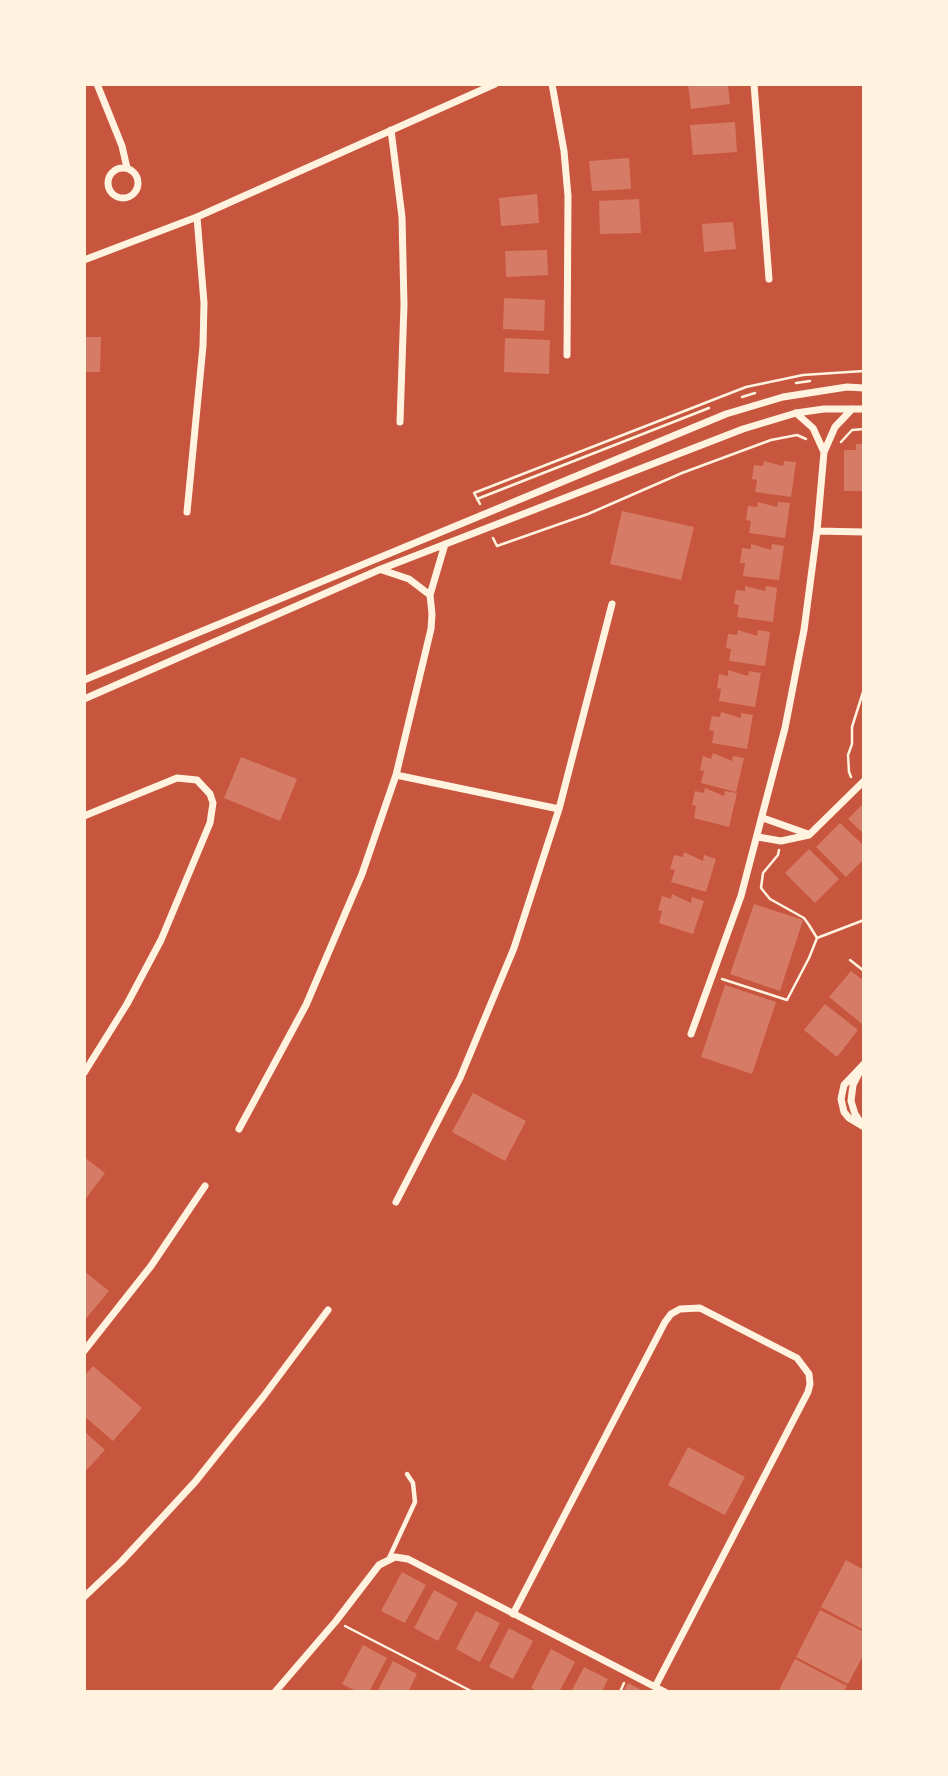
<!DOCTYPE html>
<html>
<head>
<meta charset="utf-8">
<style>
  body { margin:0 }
  #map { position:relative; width:948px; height:1776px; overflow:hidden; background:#c8553d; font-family:Merriweather,serif }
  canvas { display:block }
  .frame { position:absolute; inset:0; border:86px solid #fff3e0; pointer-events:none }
</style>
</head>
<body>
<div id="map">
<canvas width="948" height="1776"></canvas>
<div class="frame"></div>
</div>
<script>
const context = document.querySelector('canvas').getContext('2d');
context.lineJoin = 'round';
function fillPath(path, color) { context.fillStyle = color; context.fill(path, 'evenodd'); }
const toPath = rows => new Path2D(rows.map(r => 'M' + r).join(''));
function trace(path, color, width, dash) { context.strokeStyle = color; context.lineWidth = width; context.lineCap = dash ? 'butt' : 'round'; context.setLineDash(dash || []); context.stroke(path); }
fillPath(toPath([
  [688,84,728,84,730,104,691,109],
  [735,122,737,152,693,155,690,125],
  [629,158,631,189,592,191,589,161],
  [537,194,539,223,501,226,499,198],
  [639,199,641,233,600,234,599,201],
  [733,222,736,249,704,252,702,224],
  [547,250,548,275,506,277,505,251],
  [504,298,545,300,544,331,503,329],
  [84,337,101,337,100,372,84,372],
  [505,338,550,340,549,374,504,372],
  [856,444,864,444,864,491,844,491,844,450,856,450],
  [764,461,783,466,784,461,796,462,791,497,755,492,757,480,752,479,754,465,763,466],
  [758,502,777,507,778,502,790,503,785,538,749,533,751,521,746,520,748,506,757,507],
  [622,511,694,527,681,580,610,564],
  [751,544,771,550,772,544,784,546,779,580,743,576,745,563,740,563,742,548,751,549],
  [745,586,765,591,766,586,777,588,773,622,737,617,739,605,734,604,736,590,745,591],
  [738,630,757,636,758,630,770,632,765,666,729,661,731,649,726,648,728,634,737,635],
  [728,670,748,676,749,671,761,673,755,707,719,701,721,689,717,688,719,674,728,676],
  [721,712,741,718,741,713,753,715,747,749,712,743,714,731,709,730,712,716,720,717],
  [713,753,732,761,733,756,744,758,736,792,701,783,704,771,700,770,703,756,711,759],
  [241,757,297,779,280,821,224,798],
  [705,788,724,796,725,791,737,793,729,827,694,818,696,806,692,805,695,791,704,793],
  [864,803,864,834,848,819],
  [840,823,864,846,864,859,846,877,816,847],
  [809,849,839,879,815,903,785,873],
  [684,852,703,861,704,855,716,859,706,892,671,882,675,870,670,869,674,855,683,857],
  [672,894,691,903,692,897,704,901,693,934,659,923,662,911,658,910,662,896,671,899],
  [754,904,803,920,780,991,730,974],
  [851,971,864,981,864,1021,862,1024,829,997],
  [725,985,776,1002,752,1074,701,1057],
  [825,1004,858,1030,837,1057,804,1030],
  [473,1093,526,1121,505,1161,452,1132],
  [84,1157,105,1173,84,1201],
  [84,1271,109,1291,84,1321],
  [93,1366,142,1408,113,1441,84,1416,84,1376],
  [84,1431,105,1450,84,1473],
  [688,1447,745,1477,725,1515,668,1485],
  [846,1560,864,1570,864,1630,821,1607],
  [402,1572,426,1585,405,1623,381,1611],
  [434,1590,458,1603,438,1641,414,1628],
  [820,1610,864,1632,864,1654,848,1684,796,1657],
  [476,1611,500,1623,480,1662,456,1649],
  [509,1628,533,1641,513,1679,489,1667],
  [363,1645,387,1658,369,1692,358,1692,342,1684],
  [551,1649,575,1662,559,1692,539,1692,531,1688],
  [795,1659,847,1686,844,1692,778,1692],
  [393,1661,417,1674,408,1692,377,1692],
  [584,1667,608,1679,602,1692,571,1692],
  [628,1683,645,1692,623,1692]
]), '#d67c66');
trace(toPath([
  [796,383,810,381],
  [742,397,755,393],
  [841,442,852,430,864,429],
  [477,499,709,408],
  [480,504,474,493,746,387,803,375,864,371],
  [493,538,497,546,588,514,682,473,771,440,797,435,806,439],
  [851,777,849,772,848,755,852,744,852,727,864,689],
  [817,938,864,920],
  [850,960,864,971],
  [722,979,787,1000,809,958,817,938,809,925,804,918,770,899,761,888,763,873,778,855,779,850],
  [345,1626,473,1692],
  [620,1692,624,1683]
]), '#fff3e0', 2.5);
trace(toPath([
  [389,1558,415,1502,413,1483,407,1474]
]), '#fff3e0', 4.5);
trace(toPath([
  [97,84,122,146,127,168],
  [552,84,564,151,568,196,567,355],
  [754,84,769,279],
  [391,130,402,217,404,305,400,422],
  '108 183a15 15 0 1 1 30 0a15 15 0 1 1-30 0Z',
  [84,260,197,217,495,84],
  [796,413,813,428,824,452],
  [187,512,203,346,204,303,197,217],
  [817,531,864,532],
  [382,570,409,579,430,595],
  [84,680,726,414,783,397,847,387,864,388],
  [84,699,381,569,743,429,796,413,824,409,864,409],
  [396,775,559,809],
  [84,816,177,778,197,780,210,794,213,803,210,823,161,940,127,1004,84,1073],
  [763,818,808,834],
  [758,837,781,841,809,835,864,781],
  [691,1034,741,896,785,728,804,630,817,531,824,452,835,427,852,409],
  [864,1064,844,1085,841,1099,844,1112,849,1118,864,1127],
  [860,1071,853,1085,851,1101,855,1114,862,1125],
  [239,1129,306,1005,362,874,396,775,431,629,432,614,430,595,445,544],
  [396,1202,460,1078,514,948,559,809,612,604],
  [84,1351,151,1266,205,1186],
  [84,1597,121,1562,195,1482,263,1397,328,1310],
  [513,1614,665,1322,671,1314,680,1309,700,1308,797,1358,809,1374,810,1384,808,1392,655,1687],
  [275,1692,336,1621,379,1565,395,1557,408,1559,665,1692]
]), '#fff3e0', 7);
</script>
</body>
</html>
